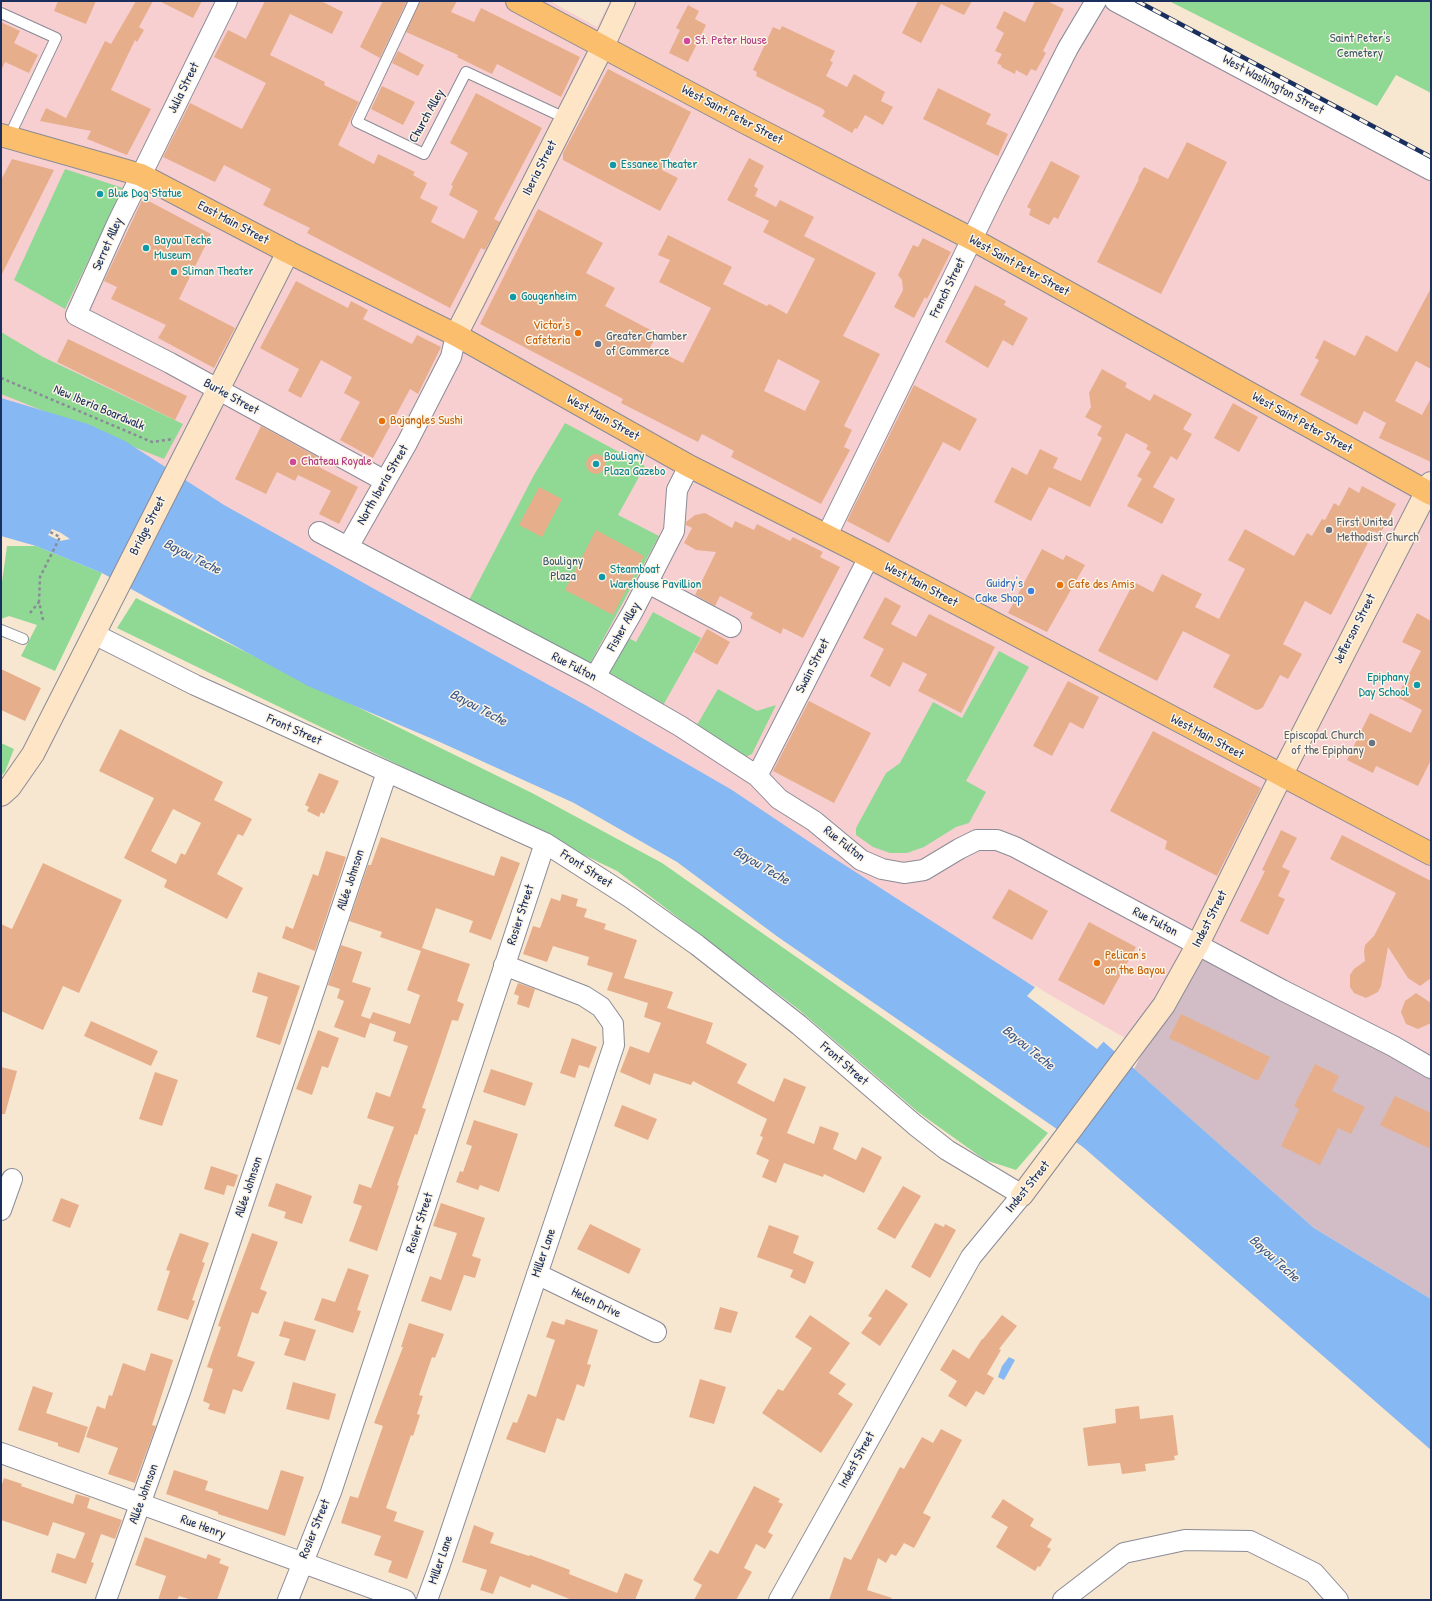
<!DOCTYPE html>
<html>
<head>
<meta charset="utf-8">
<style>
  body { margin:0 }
  #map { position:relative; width:1432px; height:1601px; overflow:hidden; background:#f8e7d0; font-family:"Patrick Hand",sans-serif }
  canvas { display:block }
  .frame { position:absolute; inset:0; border:2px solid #1b2f5e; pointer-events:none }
</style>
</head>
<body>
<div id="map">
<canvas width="1432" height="1601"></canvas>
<div class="frame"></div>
</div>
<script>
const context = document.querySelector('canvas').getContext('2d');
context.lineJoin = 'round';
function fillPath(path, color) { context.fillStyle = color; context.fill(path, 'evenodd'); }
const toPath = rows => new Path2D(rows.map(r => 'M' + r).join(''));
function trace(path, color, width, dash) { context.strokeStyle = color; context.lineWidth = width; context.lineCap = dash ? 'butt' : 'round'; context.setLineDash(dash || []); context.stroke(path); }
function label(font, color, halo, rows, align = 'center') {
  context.font = font + ' "Patrick Hand",sans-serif'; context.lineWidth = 3; context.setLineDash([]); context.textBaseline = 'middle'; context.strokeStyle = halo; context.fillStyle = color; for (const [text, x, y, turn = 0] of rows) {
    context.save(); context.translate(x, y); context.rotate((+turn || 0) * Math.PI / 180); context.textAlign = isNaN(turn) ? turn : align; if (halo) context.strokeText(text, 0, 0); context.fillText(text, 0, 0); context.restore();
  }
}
fillPath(toPath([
  [1,1,550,1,597,27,610,1,1107,1,1431,167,1431,469,1161,994,1125,1038,99,450,1,431],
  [1431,494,1431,1067,1198,944]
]), '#f7cfd1');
fillPath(toPath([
  [1198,944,1431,1067,1431,1299,1314,1228,1134,1069]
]), '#d2bdc6');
fillPath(toPath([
  [1169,1,1431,1,1431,93,1396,75,1377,106],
  [65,169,123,188,65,309,14,280],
  [1,332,43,357,183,424,164,459,1,394],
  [565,423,645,466,618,515,659,536,588,667,468,602,534,475],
  [7,546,36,546,102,573,55,671,21,656,37,625,9,616,1,619,1,589],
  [136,598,532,793,662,863,1048,1133,1016,1170,985,1160,918,1112,798,1009,617,871,117,628],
  [653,612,701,638,661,709,604,678,627,637,636,642],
  [999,651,1029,667,966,781,986,792,969,823,956,827,924,847,907,853,890,853,873,847,856,835,856,828,886,773,900,763,933,702,962,718],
  [718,689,757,711,776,705,752,754,743,758,694,730],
  [1,743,14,749,5,772,1,776]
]), '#8fd995');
fillPath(toPath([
  [1,398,88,424,125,441,224,505,378,591,587,706,732,790,829,855,1061,1004,1314,1228,1431,1299,1431,1450,1083,1147,778,937,677,862,574,803,442,743,308,686,102,573,36,546,1,536],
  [1009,1357,1015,1360,1004,1380,998,1377,1002,1366]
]), '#86b8f3');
fillPath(toPath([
  [52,529,61,533,70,539,60,541,48,535],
  [1036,986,1073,1012,1105,1040,1097,1049,1027,996]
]), '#f8e7d0');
fillPath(toPath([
  [58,1,96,1,86,24,54,11],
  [136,1,153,1,139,27,144,30,137,42,135,40,111,90,151,109,127,155,87,139,91,131,40,121,46,108,66,118,105,41,111,44],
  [159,1,202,1,193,18],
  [265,1,321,1,343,12,332,34,290,14,270,55,325,82,324,85,359,102,338,145,374,164,378,154,415,172,413,175,427,183,420,198,438,207,431,222,464,239,478,211,449,195,453,186,451,185,468,153,450,143,476,93,542,128,494,219,500,222,485,250,481,248,450,308,307,233,310,228,263,205,271,189,224,165,215,182,163,157,190,103,242,129,266,83,214,57,228,30,246,39],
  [383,1,407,1,380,58,360,47],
  [420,1,457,1,451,12,474,22,481,8,580,57,561,97,497,64,492,74,457,57,458,55,406,32],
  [918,1,972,1,964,15,941,4,921,43,902,33],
  [1035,1,1047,1,1064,9,1043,51,1046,53,1036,71,1031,69,1027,76,1016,70,1015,74,1001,67,1002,66,997,63,1002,54,995,51,1004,33,996,28,1004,11,1025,22],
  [688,5,699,11,695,19,706,25,688,62,669,53,680,30,676,28],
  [1,22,20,31,14,43,38,55,29,73,5,62,1,71],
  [782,26,835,51,830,61,833,62,826,76,847,87,854,74,885,92,881,101,893,107,883,125,865,115,857,129,855,128,852,133,822,116,825,112,823,109,756,76,757,72,753,70,773,27,780,30],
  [398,51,424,65,418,76,392,63],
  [608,69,691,112,662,170,678,178,660,211,563,160,563,153],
  [382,86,415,102,403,125,371,109],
  [938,88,991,114,986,124,1008,134,998,156,923,119],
  [1187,142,1227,162,1161,294,1097,262,1139,179,1138,178,1144,167,1168,179],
  [749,158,764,166,754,186,758,189,755,196,776,207,780,200,814,217,804,236,876,273,843,336,880,354,844,426,852,430,844,447,850,450,821,504,731,457,734,451,702,434,698,442,621,403,623,399,480,324,538,209,603,243,586,273,615,288,605,306,658,334,650,347,683,363,711,308,659,282,670,260,658,255,668,235,732,267,723,284,767,306,769,304,787,314,815,259,763,232,769,221,727,200],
  [778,359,820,381,805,411,764,391],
  [12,159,54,170,1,276,1,180],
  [1051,161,1080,176,1058,219,1054,217,1049,225,1029,215,1031,209,1027,207],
  [143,198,211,234,179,299,235,328,214,368,158,338,166,325,111,299,117,287,104,281],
  [923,238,951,252,927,299,925,297,914,318,894,307,903,290,902,280,898,275,913,245,918,247],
  [296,281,348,308,351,301,368,310,363,319,412,344,417,335,441,347,418,394,410,389,373,458,340,440,360,402,344,393,352,377,321,360,301,398,288,391,299,369,260,348],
  [975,285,1006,301,1004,305,1028,318,1013,346,1003,340,988,368,945,342],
  [1431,288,1431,369,1416,361,1395,401,1422,415,1431,398,1431,462,1379,438,1386,423,1364,411,1357,425,1300,395,1319,360,1315,358,1324,340,1355,356,1366,335,1397,352],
  [68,339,187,396,175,420,57,362],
  [1102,369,1127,383,1125,387,1150,401,1154,394,1192,414,1183,429,1192,434,1177,460,1171,456,1153,487,1175,499,1162,524,1127,506,1142,479,1137,476,1151,452,1146,449,1148,445,1126,433,1090,507,1049,487,1031,521,994,502,1012,467,1027,475,1040,449,1058,458,1053,468,1081,481,1102,438,1097,435,1102,426,1085,417,1091,407,1089,393],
  [914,385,977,419,960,451,943,442,889,543,847,521],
  [1233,403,1258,417,1239,452,1214,438],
  [261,426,323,460,319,467,358,487,339,524,319,514,331,491,298,475,295,481,277,472,266,494,235,479],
  '586 464a10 10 0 1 1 20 0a10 10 0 1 1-20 0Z',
  [1362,486,1396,504,1380,534,1374,531,1331,615,1305,601,1283,644,1302,654,1288,679,1280,675,1263,707,1260,709,1256,710,1213,687,1230,655,1183,631,1157,681,1098,651,1134,582,1153,592,1162,574,1202,594,1195,607,1219,619,1245,569,1228,560,1245,529,1294,556,1307,533,1312,536,1322,519,1325,520,1334,503,1339,506,1349,487,1359,493],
  [539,487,562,499,542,537,519,525],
  [705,513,732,528,735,521,754,530,757,524,790,541,793,537,823,552,820,557,840,567,803,638,783,628,781,634,750,618,753,613,720,596,715,606,695,595,716,552,696,550,684,543,692,528,686,525,686,522,695,515],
  [596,530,644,556,613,615,565,590],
  [1042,549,1063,560,1066,555,1085,565,1047,632,1008,613],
  [885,597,901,606,891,624,916,637,929,614,995,647,961,713,918,691,927,674,903,662,890,687,870,676,884,649,863,638],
  [1417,613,1431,621,1431,760,1418,786,1376,766,1373,773,1347,760,1370,713,1411,733,1422,710,1397,697,1421,651,1402,642],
  [707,629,730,642,717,665,694,652],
  [1,669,41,688,25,721,1,710],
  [1068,681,1099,697,1083,729,1070,722,1052,756,1033,746],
  [809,701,871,733,834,803,773,771],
  [120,729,223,782,214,800,252,819,243,836,238,834,217,874,243,888,227,919,164,887,167,880,124,858,154,798,99,771],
  [173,809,201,823,185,855,181,853,176,864,151,851],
  [1153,731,1261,788,1217,876,1165,849,1167,841,1110,811],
  [319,773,339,781,324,814,321,812,319,817,307,811,309,807,305,805],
  [1281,830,1297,838,1282,867,1290,871,1278,896,1285,899,1268,935,1240,921,1265,871,1262,870],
  [1342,835,1431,881,1431,978,1420,986,1408,978,1388,947,1381,986,1378,992,1366,998,1354,993,1350,987,1350,975,1354,969,1365,961,1364,951,1365,945,1374,936,1396,893,1330,859],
  [381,837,494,876,501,856,520,863,491,940,469,932,473,921,436,908,422,948,470,964,457,1001,464,1004,458,1021,452,1020,438,1062,422,1108,426,1109,417,1135,415,1134,397,1185,399,1186,377,1251,349,1241,362,1206,353,1203,359,1184,371,1188,394,1127,367,1118,376,1092,390,1097,408,1046,393,1041,396,1032,370,1023,365,1038,334,1027,344,1001,337,998,340,989,328,985,341,945,362,952,352,982,371,988,361,1016,370,1019,373,1012,410,1024,420,995,407,990,421,951,380,937,382,932,349,921,368,865,371,865],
  [326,851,346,857,315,951,282,938,286,926,293,929,313,874,318,876],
  [43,863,122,900,79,993,63,986,43,1030,1,1011,1,924,12,929],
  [1009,889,1048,911,1032,940,992,918],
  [562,894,578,899,576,906,587,909,584,917,606,924,604,929,637,940,624,978,673,992,667,1008,713,1023,706,1043,747,1064,737,1083,774,1102,784,1078,806,1087,787,1133,814,1144,820,1126,839,1133,833,1149,856,1160,862,1147,882,1157,864,1193,824,1174,823,1177,784,1163,776,1183,762,1177,769,1160,756,1154,763,1137,760,1136,767,1119,693,1081,691,1085,654,1073,650,1085,620,1072,630,1046,649,1053,661,1023,644,1017,648,1003,607,990,613,973,587,965,589,957,553,946,547,962,523,954,533,926,540,928,551,898,560,901],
  [1089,922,1136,947,1104,1005,1058,980],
  [258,972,300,986,280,1045,256,1037,268,997,252,992],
  [518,983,535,989,529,1008,517,1004,519,996,514,994],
  [1416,993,1431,1003,1431,1023,1418,1029,1406,1024,1401,1012,1405,1001],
  [1181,1014,1270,1057,1258,1081,1169,1038],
  [91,1021,158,1051,151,1066,84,1036],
  [318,1030,339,1038,328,1068,322,1066,312,1095,296,1089],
  [572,1038,597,1047,589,1068,579,1065,575,1078,560,1073],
  [1315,1064,1339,1076,1332,1091,1365,1107,1351,1134,1338,1128,1320,1165,1281,1146,1299,1109,1294,1106],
  [1,1067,17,1071,5,1114,1,1114],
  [491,1069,533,1083,525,1106,483,1092],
  [155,1072,178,1080,162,1126,139,1119],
  [1395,1096,1431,1113,1431,1149,1380,1125],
  [622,1105,657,1119,648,1140,614,1126],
  [474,1120,518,1134,499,1192,480,1185,478,1190,456,1182,460,1171,463,1172,472,1146,466,1144],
  [211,1166,238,1175,234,1187,227,1185,224,1195,204,1189],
  [276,1183,312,1196,302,1224,284,1218,286,1212,268,1206],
  [903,1186,921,1196,895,1239,877,1229],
  [61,1198,79,1205,70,1228,52,1221],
  [441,1203,485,1218,472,1256,481,1259,475,1278,464,1275,451,1311,421,1301,430,1276,441,1280,457,1233,433,1226],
  [935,1223,944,1227,945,1224,956,1230,930,1278,911,1267],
  [590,1224,641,1249,629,1274,577,1249],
  [769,1225,799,1236,793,1253,814,1262,805,1284,790,1277,793,1270,757,1257],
  [180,1233,209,1243,202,1262,205,1263,192,1300,195,1301,188,1320,157,1310,170,1271,166,1270],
  [252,1233,278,1242,260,1289,267,1292,258,1314,252,1312,237,1356,255,1362,242,1392,233,1389,225,1414,208,1409,210,1404,203,1401,213,1369,207,1367,221,1327,218,1326,222,1314],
  [348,1268,369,1275,357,1310,361,1311,353,1333,314,1320,322,1298,335,1302],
  [886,1289,908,1304,880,1346,861,1333,872,1318,868,1316],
  [720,1307,738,1312,731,1333,714,1329],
  [810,1315,850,1343,829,1373,846,1384,838,1394,853,1404,821,1453,762,1413,778,1389,783,1391,812,1348,795,1337],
  [1002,1315,1017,1326,999,1349,1001,1350,987,1374,994,1378,984,1395,976,1391,966,1407,948,1396,957,1381,940,1370,953,1349,969,1359,982,1339,983,1339],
  [566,1319,598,1330,587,1364,591,1365,584,1387,577,1384,564,1421,557,1418,545,1453,506,1439,513,1422,517,1423,528,1394,536,1397,555,1340,546,1337,552,1321,564,1325],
  [284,1321,316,1330,305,1361,284,1355,290,1339,279,1336],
  [409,1323,444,1334,435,1358,432,1357,419,1395,423,1396,417,1414,420,1415,413,1436,411,1435,386,1508,397,1512,394,1521,424,1531,407,1579,388,1572,392,1561,374,1555,381,1536,341,1523,350,1496,358,1498,383,1426,374,1423,403,1347,401,1347],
  [151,1353,173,1360,152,1425,156,1426,135,1483,108,1474,118,1448,86,1437,97,1406,105,1409,109,1395,112,1396,123,1363,145,1371],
  [700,1379,726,1387,714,1424,689,1417],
  [293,1382,336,1394,329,1420,286,1409],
  [33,1386,53,1393,46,1413,88,1427,79,1453,58,1446,58,1443,18,1430],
  [1139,1406,1140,1419,1173,1415,1178,1455,1174,1456,1175,1460,1145,1464,1146,1471,1122,1474,1120,1463,1088,1466,1083,1428,1116,1423,1115,1409],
  [941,1429,962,1440,923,1513,931,1517,914,1548,904,1543,896,1556,891,1554,886,1563,878,1558,867,1590,892,1598,891,1600,829,1600,844,1557,851,1560,900,1467,904,1469,922,1437,933,1443],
  [174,1470,208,1481,205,1490,268,1510,281,1470,304,1477,285,1536,218,1514,218,1512,166,1494],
  [4,1478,22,1484,21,1486,73,1504,76,1494,90,1498,87,1508,122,1520,115,1539,101,1534,91,1562,94,1563,86,1584,51,1572,57,1553,75,1559,85,1533,53,1522,48,1536,1,1520,1,1487],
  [754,1486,780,1499,778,1502,783,1504,768,1532,773,1535,765,1549,756,1544,744,1568,752,1572,736,1600,694,1600,702,1585,693,1580,710,1550,718,1554],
  [1003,1499,1034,1519,1030,1526,1052,1539,1047,1547,1051,1549,1040,1567,1038,1566,1035,1571,996,1547,1008,1527,991,1517],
  [474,1525,494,1533,490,1543,529,1556,530,1555,570,1570,569,1574,617,1593,625,1573,643,1580,635,1600,572,1600,532,1584,530,1588,500,1576,493,1594,480,1590,487,1570,462,1562],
  [145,1537,206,1559,208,1554,221,1559,219,1563,229,1567,217,1600,192,1600,179,1596,177,1600,158,1600,166,1576,135,1565]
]), '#e7ae8b');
const lane = toPath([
  [414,1,357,122,424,154,466,72,565,118],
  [1,13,56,38,9,137],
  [1,630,23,639]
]);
const street = toPath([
  [227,1,117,224,76,315,170,363,385,481],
  [1115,1,1431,170],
  [319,532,595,677,680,726,757,776,779,799,814,821,861,860,882,869,904,873,924,870,959,849,977,840,997,840,1015,847,1282,990,1393,1046,1431,1068],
  [827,535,995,192,1068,48,1096,1],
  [348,547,407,443,451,357,456,335],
  [648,583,731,627],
  [94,634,195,685,545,843,631,898,697,945,799,1025,915,1125,947,1150,1022,1195,971,1257,779,1600],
  [595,677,633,611,674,531,677,490,689,466],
  [757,776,869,557],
  [1,1210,12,1179],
  [537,1274,656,1332],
  [1,1453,405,1600],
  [106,1600,181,1389,387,772],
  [288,1600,331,1492,545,843],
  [427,1600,440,1564,614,1045,613,1024,601,1007,584,996,504,965],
  [1063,1600,1124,1553,1185,1540,1250,1541,1314,1573,1338,1600]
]);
const secondary = toPath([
  [456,335,603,46,624,1],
  [1,795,10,787,33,754,288,252],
  [1022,1195,1164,1005,1198,944,1281,776,1431,483]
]);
const primary = toPath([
  [517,1,746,123,972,239,1431,494],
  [1,135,141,175,288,252,456,335,689,466,869,557,1431,854]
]);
trace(lane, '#8a8b97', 12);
trace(street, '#8a8b97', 22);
trace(secondary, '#8a8b97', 24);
trace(primary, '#8a8b97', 24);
trace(toPath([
  [1,378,152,442,173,439],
  [30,613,39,602],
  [43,620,39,602,40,577,60,537,50,532]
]), '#8a8b97', 2.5, [3, 3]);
trace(lane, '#fff', 10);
trace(street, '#fff', 20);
trace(secondary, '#fde5c5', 22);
trace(primary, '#fabe6d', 22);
const rail = toPath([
  [1137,1,1431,157]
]);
trace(rail, '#1b2f5e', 4.5);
trace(rail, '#fcf5e5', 3, [9]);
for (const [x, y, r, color] of [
  [687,41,4,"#d1479c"],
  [613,165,4,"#0f9aa8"],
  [100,194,4,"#0f9aa8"],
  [146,248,4,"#0f9aa8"],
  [174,272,4,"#0f9aa8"],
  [513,297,4,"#0f9aa8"],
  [578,333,4,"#e8710a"],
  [598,344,4,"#5c6f8a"],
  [382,421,4,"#e8710a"],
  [293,462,4,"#d1479c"],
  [596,464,4,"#0f9aa8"],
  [1329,530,4,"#6b7280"],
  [602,577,4,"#0f9aa8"],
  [1060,585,4,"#e8710a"],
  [1031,591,4,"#3f7fe0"],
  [1417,685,4,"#0f9aa8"],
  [1372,743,4,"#6b7280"],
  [1097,963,4,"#e8710a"]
]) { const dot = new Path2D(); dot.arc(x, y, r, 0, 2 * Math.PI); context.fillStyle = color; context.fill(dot); trace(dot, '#fcf5e5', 1.5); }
label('13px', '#385a6c', '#fcf5e5', [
  ["Saint Peter's",1360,39],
  ["Cemetery",1360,54],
  ["Bouligny",563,562],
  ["Plaza",563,577]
]);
label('13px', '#b23c85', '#fcf5e5', [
  ["St. Peter House",695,41],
  ["Chateau Royale",301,462]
], 'left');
label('13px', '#1b2f5e', '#fcf5e5', [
  ["West Washington Street",1273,85,28],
  ["Julia Street",184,88,-64],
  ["West Saint Peter Street",732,115,28],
  ["Church Alley",427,116,-61],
  ["Iberia Street",540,168,-63],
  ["East Main Street",233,223,28],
  ["Serret Alley",108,244,-66],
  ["West Saint Peter Street",1019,266,29],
  ["French Street",948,288,-64],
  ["Burke Street",231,397,29],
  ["New Iberia Boardwalk",99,408,23],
  ["West Main Street",603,418,29],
  ["West Saint Peter Street",1302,423,29],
  ["North Iberia Street",383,485,-60],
  ["Bridge Street",148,526,-63],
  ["West Main Street",921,585,28],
  ["Fisher Alley",624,627,-61],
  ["Jefferson Street",1355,629,-63],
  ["Swain Street",813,666,-63],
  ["Rue Fulton",574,667,27],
  ["Front Street",294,730,24],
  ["West Main Street",1207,737,28],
  ["Rue Fulton",844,844,38],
  ["Front Street",586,869,33],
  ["Allée Johnson",351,880,-72],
  ["Rosier Street",521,915,-72],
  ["Indest Street",1210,919,-63],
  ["Rue Fulton",1155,922,27],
  ["Front Street",844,1064,41],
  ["Allée Johnson",249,1187,-72],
  ["Indest Street",1028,1187,-51],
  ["Rosier Street",420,1223,-72],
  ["Miller Lane",544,1253,-71],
  ["Helen Drive",596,1303,26],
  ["Indest Street",857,1460,-61],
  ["Allée Johnson",144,1494,-70],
  ["Rue Henry",203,1527,20],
  ["Rosier Street",315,1529,-68],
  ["Miller Lane",441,1560,-71]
]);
label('13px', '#0d838f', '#fcf5e5', [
  ["Essanee Theater",621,165],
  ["Blue Dog Statue",108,194],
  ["Bayou Teche",154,241],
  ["Museum",154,256],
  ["Sliman Theater",182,272],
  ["Gougenheim",521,297],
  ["Bouligny",604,457],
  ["Plaza Gazebo",604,472],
  ["Steamboat",610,570],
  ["Warehouse Pavillion",610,585],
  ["Epiphany",1409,678,"right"],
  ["Day School",1409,693,"right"]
], 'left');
label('13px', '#c56008', '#fcf5e5', [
  ["Victor's",570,326,"right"],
  ["Cafeteria",570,341,"right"],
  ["Bojangles Sushi",390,421],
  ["Cafe des Amis",1068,585],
  ["Pelican's",1105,956],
  ["on the Bayou",1105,971]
], 'left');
label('13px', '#4e5e75', '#fcf5e5', [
  ["Greater Chamber",606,337],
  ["of Commerce",606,352]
], 'left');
label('13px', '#5b616d', '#fcf5e5', [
  ["First United",1337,523],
  ["Methodist Church",1337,538],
  ["Episcopal Church",1364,736,"right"],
  ["of the Epiphany",1364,751,"right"]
], 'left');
label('13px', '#366cbe', '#fcf5e5', [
  ["Guidry's",1023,584],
  ["Cake Shop",1023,599]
], 'right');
label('italic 14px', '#3b588b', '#fcf5e5', [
  ["Bayou Teche",192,557,27],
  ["Bayou Teche",478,708,28],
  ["Bayou Teche",761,866,30],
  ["Bayou Teche",1028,1048,39],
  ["Bayou Teche",1274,1259,42]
]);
</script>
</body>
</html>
